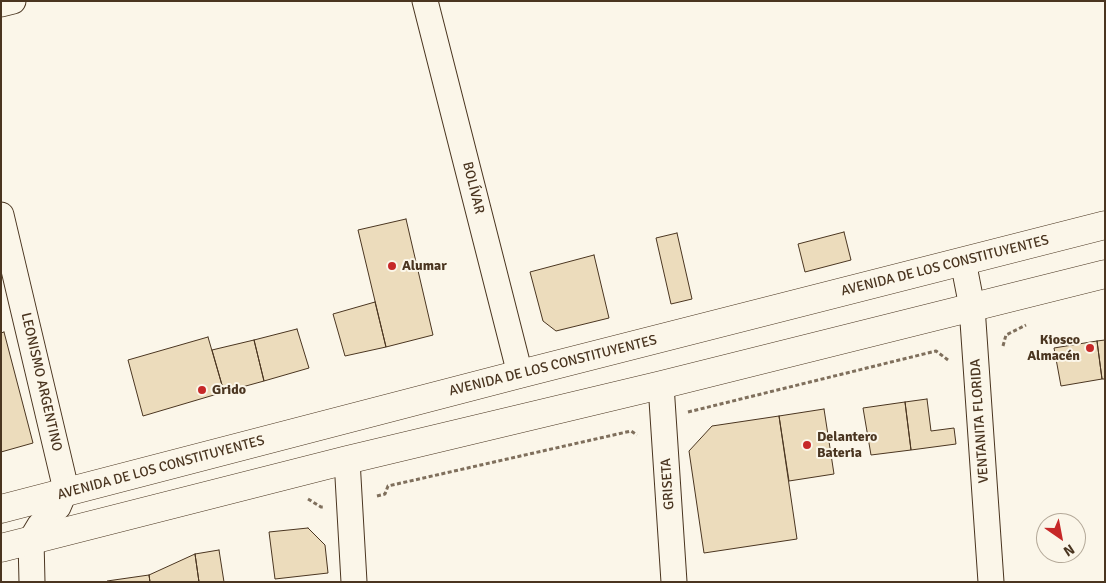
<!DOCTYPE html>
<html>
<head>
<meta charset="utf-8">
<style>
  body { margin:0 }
  #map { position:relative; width:1106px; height:583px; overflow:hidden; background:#fbf6e9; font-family:Signika,sans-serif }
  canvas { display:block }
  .frame { position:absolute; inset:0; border:2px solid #4a3520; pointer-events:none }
  .north { position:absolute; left:1036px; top:513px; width:50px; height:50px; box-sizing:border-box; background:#fbf6e9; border:1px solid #b4a999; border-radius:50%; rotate:147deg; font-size:14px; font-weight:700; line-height:20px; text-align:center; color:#4a3520 }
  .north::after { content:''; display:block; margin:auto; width:18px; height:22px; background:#c62828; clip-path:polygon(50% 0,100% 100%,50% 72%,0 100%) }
</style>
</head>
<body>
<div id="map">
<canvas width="1106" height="583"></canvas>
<div class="frame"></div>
<div class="north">N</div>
</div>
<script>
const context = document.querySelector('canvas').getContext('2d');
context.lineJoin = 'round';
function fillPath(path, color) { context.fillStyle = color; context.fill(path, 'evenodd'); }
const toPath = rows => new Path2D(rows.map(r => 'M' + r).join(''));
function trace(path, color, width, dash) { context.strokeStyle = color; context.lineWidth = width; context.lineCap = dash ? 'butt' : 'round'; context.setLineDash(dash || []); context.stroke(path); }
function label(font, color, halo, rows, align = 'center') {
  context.font = font + ' Signika,sans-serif'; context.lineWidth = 4; context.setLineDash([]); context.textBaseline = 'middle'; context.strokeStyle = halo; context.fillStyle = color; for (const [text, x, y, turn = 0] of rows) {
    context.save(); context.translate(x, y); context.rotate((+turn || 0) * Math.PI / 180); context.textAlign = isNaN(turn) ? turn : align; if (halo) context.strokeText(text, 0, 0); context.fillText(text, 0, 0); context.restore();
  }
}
const building = toPath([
  [406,219,433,335,386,347,358,230,406,219],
  [844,232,851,260,805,272,798,244,844,232],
  [677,233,692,299,671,304,656,238,677,233],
  [594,255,609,318,556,331,543,321,530,272,594,255],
  [375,302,386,347,345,356,333,314,375,302],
  [297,329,309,368,264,381,254,340,297,329],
  [4,332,33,443,1,452,1,333,4,332],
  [208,337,224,392,143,416,128,360,208,337],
  [254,340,264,381,224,392,212,350,254,340],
  [1105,340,1105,379,1102,379,1097,341,1105,340],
  [1097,341,1102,379,1061,386,1054,348,1097,341],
  [927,399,931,431,954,428,956,444,911,450,905,402,927,399],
  [905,402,911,450,871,455,863,408,905,402],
  [824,409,834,474,789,481,779,416,824,409],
  [779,416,797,539,704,553,689,451,712,426,779,416],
  [308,528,325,545,328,573,275,579,269,532,308,528],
  [219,550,224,582,199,582,195,554,219,550],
  [195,554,199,582,150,582,149,575,195,554],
  [149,575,150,582,107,582,107,581,149,575]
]);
fillPath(building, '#ecdcbc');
trace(building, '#4a3520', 1);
const street = toPath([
  [425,1,520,374],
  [1,4,13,1],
  [1,215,64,481,64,493,58,507,40,525,31,540,32,582],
  [963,261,972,307,991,582],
  [661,385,674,582],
  [347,460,354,582]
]);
const secondary = toPath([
  [1,509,520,374,1105,225],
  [1,548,347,460,661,385,1105,274]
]);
trace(street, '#4a3520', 27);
trace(secondary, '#4a3520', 29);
trace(toPath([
  [1003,346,1006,335,1026,325],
  [688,412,936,351,948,360],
  [377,496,385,494,388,486,631,431,637,435],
  [308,499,321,507,324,507]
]), '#7f6f5c', 3, [4, 2.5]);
trace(street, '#fbf6e9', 25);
trace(secondary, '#fbf6e9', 28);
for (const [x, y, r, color] of [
  [392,266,5,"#c62828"],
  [1090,348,5,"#c62828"],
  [202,390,5,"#c62828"],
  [807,445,5,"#c62828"]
]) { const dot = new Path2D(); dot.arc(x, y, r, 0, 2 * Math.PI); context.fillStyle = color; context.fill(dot); trace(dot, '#fbf6e9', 2); }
label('14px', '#4a3520', '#fbf6e9', [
  ["BOLÍVAR",473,188,76],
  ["AVENIDA DE LOS CONSTITUYENTES",945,266,-14],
  ["AVENIDA DE LOS CONSTITUYENTES",553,366,-14],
  ["LEONISMO ARGENTINO",41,382,77],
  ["VENTANITA FLORIDA",980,421,-94],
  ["AVENIDA DE LOS CONSTITUYENTES",161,468,-15],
  ["GRISETA",668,484,-94]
]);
label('bold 14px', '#4a3520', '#fbf6e9', [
  ["Alumar",402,266],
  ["Kiosco",1080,340,"right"],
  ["Almacén",1080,356,"right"],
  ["Grido",212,390],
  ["Delantero",817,437],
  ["Bateria",817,453]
], 'left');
</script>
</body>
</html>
